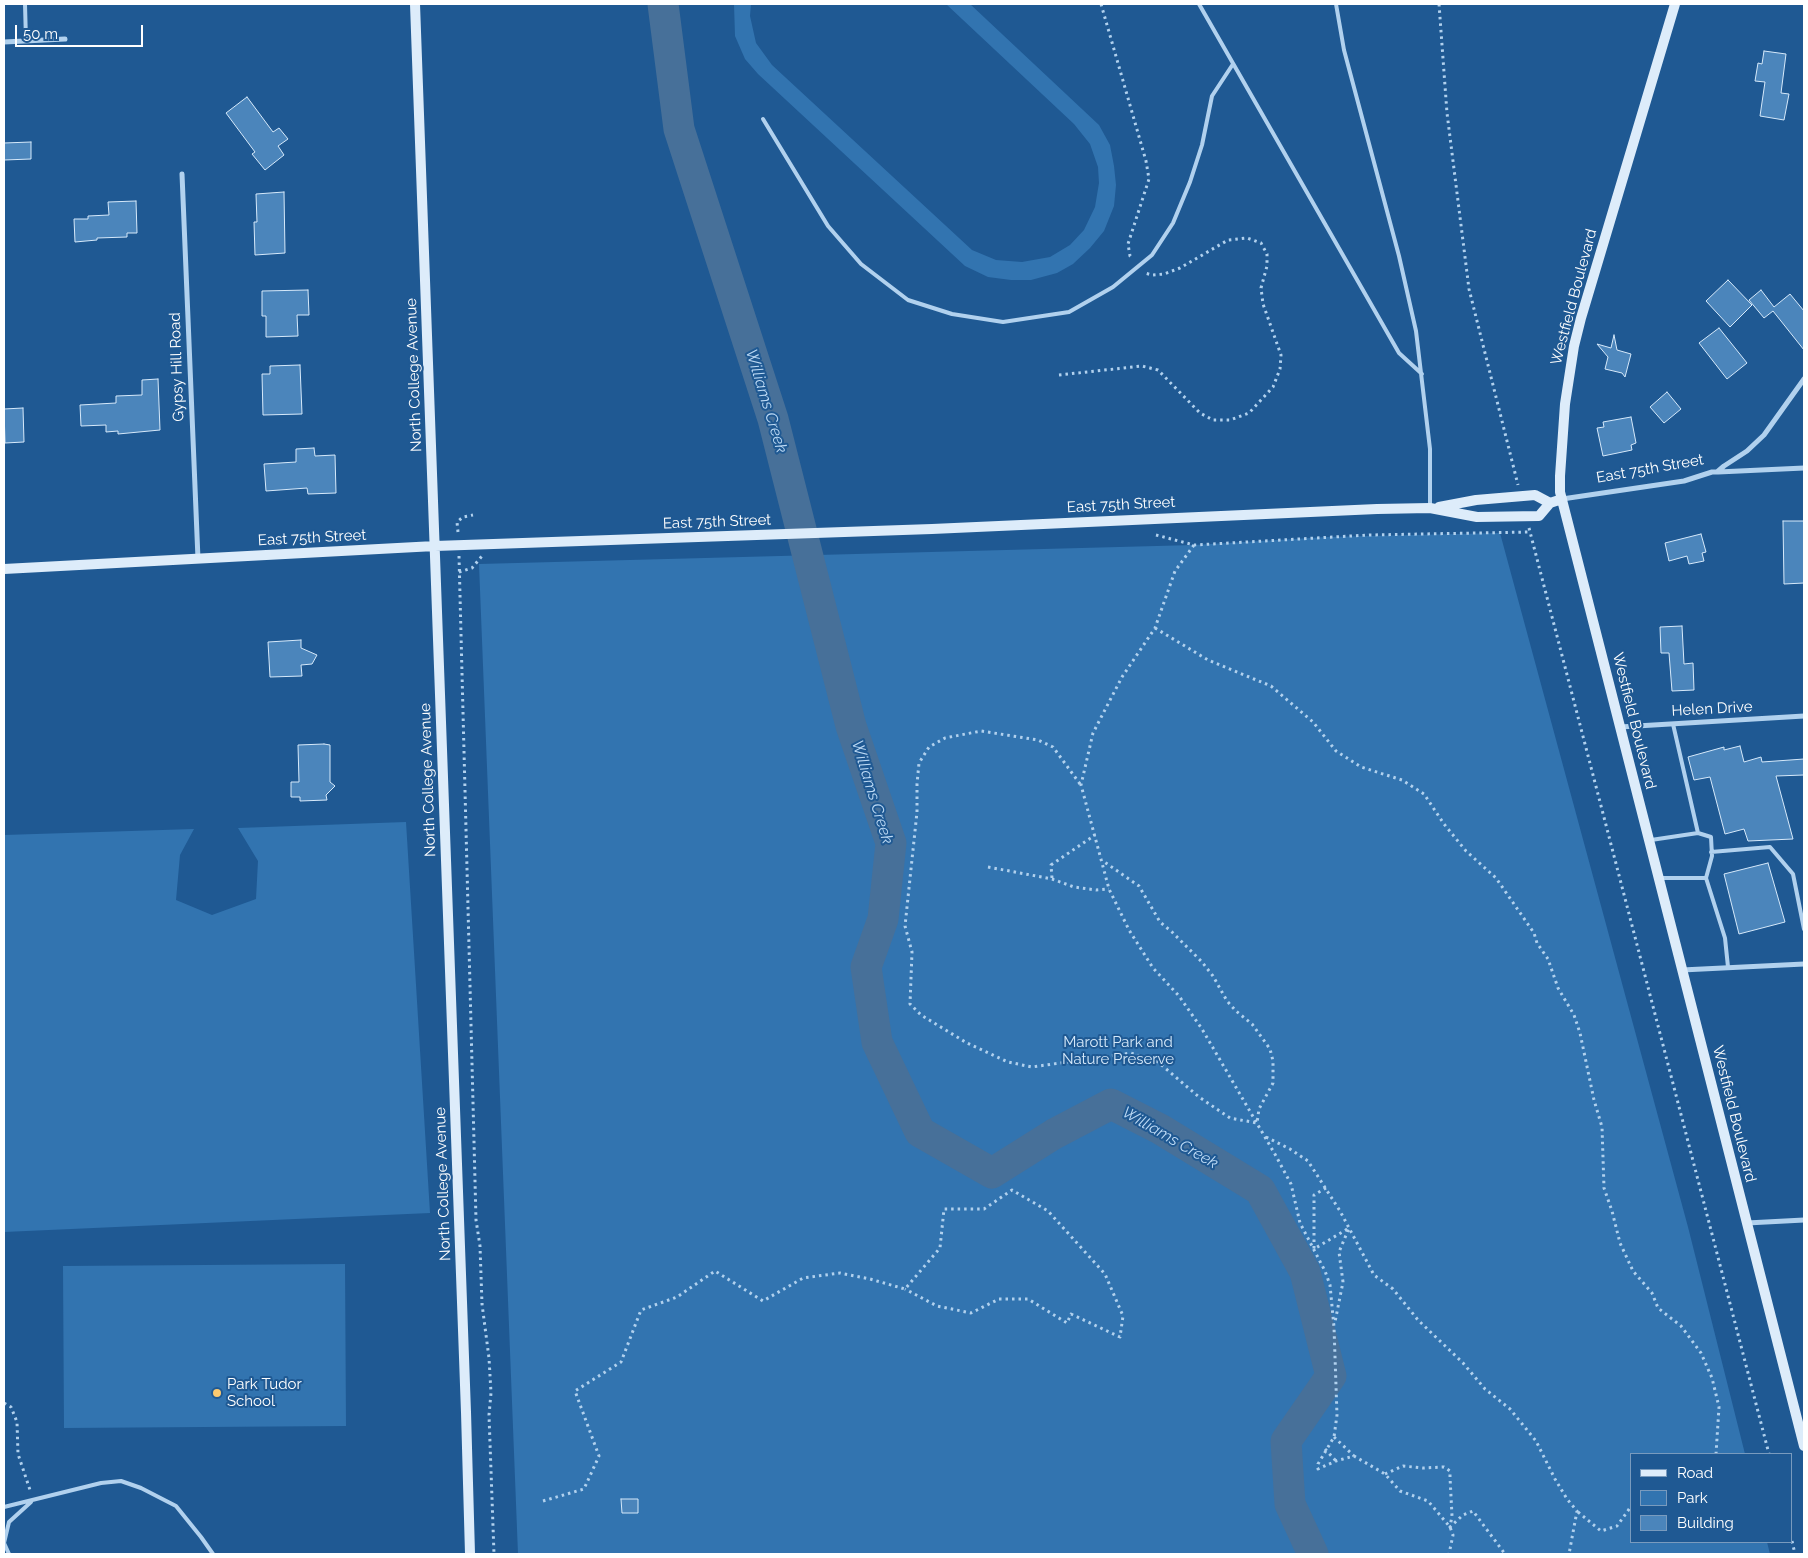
<!DOCTYPE html>
<html>
<head>
<meta charset="utf-8">
<style>
  body { margin:0 }
  #map { position:relative; width:1808px; height:1558px; overflow:hidden; background:#1f5993; font-family:Raleway,sans-serif }
  canvas { display:block }
  .frame { position:absolute; inset:0; border:5px solid #fff; pointer-events:none }
  .legend { position:absolute; left:1630px; top:1453px; width:162px; height:90px; box-sizing:border-box; background:#1f5993; border:1px solid #799bbe; margin:0; padding:6px 9px; list-style:none; font-size:15px; color:#fff }
  .legend li { display:flex; align-items:center; gap:10px; height:25px }
  .legend b { width:25px; border:1px solid #799bbe }
  .scale { position:absolute; left:15px; top:25px; width:128px; height:22px; box-sizing:border-box; border:2px solid #fff; border-top:0; padding-left:6px; font-size:15px; line-height:18px; white-space:nowrap; color:#fff; -webkit-text-stroke:4px #1f5993; paint-order:stroke }
</style>
</head>
<body>
<div id="map">
<canvas width="1808" height="1558"></canvas>
<div class="frame"></div>
<ul class="legend">
<li><b style="height:6px;background:#ddecfa"></b>Road</li>
<li><b style="height:14px;background:#3274b0"></b>Park</li>
<li><b style="height:14px;background:#4b85bb"></b>Building</li>
</ul>
<div class="scale">50 m</div>
</div>
<script>
const context = document.querySelector('canvas').getContext('2d');
context.lineJoin = 'round';
function fillPath(path, color) { context.fillStyle = color; context.fill(path, 'evenodd'); }
const toPath = rows => new Path2D(rows.map(r => 'M' + r).join(''));
function trace(path, color, width, dash) { context.strokeStyle = color; context.lineWidth = width; context.lineCap = dash ? 'butt' : 'round'; context.setLineDash(dash || []); context.stroke(path); }
function label(font, color, halo, rows, align = 'center') {
  context.font = font + ' Raleway,sans-serif'; context.lineWidth = 4; context.setLineDash([]); context.textBaseline = 'middle'; context.strokeStyle = halo; context.fillStyle = color; for (const [text, x, y, turn = 0] of rows) {
    context.save(); context.translate(x, y); context.rotate((+turn || 0) * Math.PI / 180); context.textAlign = isNaN(turn) ? turn : align; if (halo) context.strokeText(text, 0, 0); context.fillText(text, 0, 0); context.restore();
  }
}
fillPath(toPath([
  [734,4,751,4,750,16,756,43,772,65,972,250,996,260,1022,262,1050,257,1070,245,1084,230,1095,207,1099,183,1098,167,1090,144,1074,124,946,4,970,4,1099,125,1110,145,1114,166,1116,185,1114,206,1104,231,1090,248,1073,264,1057,273,1031,280,1011,280,988,277,965,266,758,74,745,59,735,36],
  [1500,533,1688,1227,1745,1454,1632,1454,1632,1542,1767,1542,1770,1554,518,1554,479,564,1194,545,1327,537],
  [406,822,430,1213,4,1232,4,835,194,829,180,855,176,900,212,915,256,899,258,861,238,828],
  [345,1264,346,1426,64,1428,63,1266]
]), '#3274b0');
trace(toPath([
  [663,4,679,129,773,419,851,726,891,843,883,919,866,967,877,1042,920,1132,992,1173,1054,1134,1111,1104,1160,1129,1260,1190,1305,1272,1331,1376,1286,1441,1290,1504,1313,1554]
]), '#477099', 31);
const building = toPath([
  [1764,51,1786,54,1781,93,1789,94,1784,120,1760,116,1765,82,1755,81,1758,63,1762,64,1764,51],
  [247,97,273,132,279,128,288,139,278,146,284,155,265,170,252,154,255,152,226,113,247,97],
  [31,142,31,159,4,160,4,143,31,142],
  [284,192,285,253,255,255,254,222,257,222,256,194,284,192],
  [136,201,137,233,127,233,127,237,97,238,97,240,75,242,74,219,88,219,88,216,109,215,108,202,136,201],
  [1728,280,1752,305,1730,327,1706,301,1728,280],
  [308,290,309,315,297,315,298,336,266,337,266,316,262,316,262,291,308,290],
  [1761,290,1774,307,1790,294,1804,311,1804,350,1773,311,1764,318,1749,300,1761,290],
  [1719,328,1747,363,1727,379,1699,343,1719,328],
  [1614,335,1617,350,1631,354,1625,377,1622,373,1605,369,1608,357,1597,344,1611,348,1614,335],
  [300,365,302,414,263,415,262,374,270,374,270,366,300,365],
  [158,379,160,430,118,434,118,431,106,432,106,425,81,426,80,405,116,403,116,396,142,395,142,380,158,379],
  [1667,392,1681,409,1664,423,1650,407,1667,392],
  [23,408,24,442,5,443,4,409,23,408],
  [1631,417,1636,443,1631,445,1632,450,1603,456,1597,428,1604,427,1603,422,1631,417],
  [314,448,315,456,335,455,336,493,308,494,307,488,266,491,264,464,296,462,296,449,314,448],
  [1783,521,1804,521,1804,583,1784,584,1783,521],
  [1701,534,1706,552,1702,553,1704,561,1689,564,1687,556,1669,561,1665,543,1701,534],
  [1682,626,1684,664,1693,663,1694,690,1672,691,1669,653,1661,653,1660,627,1682,626],
  [301,640,301,648,317,655,312,664,301,665,302,676,270,677,268,642,301,640],
  [324,744,330,745,330,782,335,786,326,795,327,800,300,801,300,797,291,797,291,782,299,782,298,745,324,744],
  [1740,746,1744,762,1761,757,1762,762,1804,759,1804,775,1776,776,1793,839,1748,841,1744,829,1725,834,1710,777,1694,780,1688,757,1724,747,1724,750,1740,746],
  [1768,863,1785,922,1739,934,1724,874,1768,863],
  [621,1499,638,1499,638,1513,622,1513,621,1499]
]);
fillPath(building, '#4b85bb');
trace(building, '#d6e9fa', 1);
trace(toPath([
  [1101,4,1146,161,1149,179,1128,244,1130,256,1133,259],
  [1439,4,1447,113,1469,289,1518,485],
  [1059,375,1142,366,1158,370,1200,413,1213,420,1230,420,1249,413,1273,387,1280,369,1281,355,1263,304,1261,288,1267,266,1267,254,1261,243,1247,238,1228,240,1180,268,1164,274,1152,275,1145,273],
  [1529,528,1769,1454],
  [458,532,457,522,463,517,473,515],
  [1156,535,1194,545,1369,535,1530,532],
  [1194,545,1175,571,1155,628,1122,677,1093,733,1081,785,1109,889,1129,930,1153,968,1179,996,1202,1029,1276,1156,1291,1184,1300,1223,1325,1271,1330,1285,1334,1327,1337,1415,1334,1437,1318,1464,1318,1469,1336,1461,1354,1456,1385,1474,1400,1491,1428,1501,1450,1527,1453,1535,1449,1554],
  [459,556,476,1220,480,1246,482,1304,489,1358,491,1393,489,1415,494,1554],
  [459,572,472,568,482,556],
  [1155,628,1208,660,1271,686,1313,722,1336,751,1361,767,1402,780,1424,794,1444,824,1466,851,1496,878,1534,933,1537,943,1548,959,1558,988,1574,1015,1580,1033,1594,1100,1602,1127,1604,1188,1612,1211,1620,1243,1633,1271,1652,1293,1658,1308,1681,1326,1701,1353,1712,1378,1719,1407,1716,1454],
  [1080,784,1053,747,1038,740,981,731,945,738,929,747,919,763,917,784,917,812,905,926,912,952,910,1004,921,1015,967,1043,1008,1062,1032,1067,1131,1053,1158,1062,1199,1097,1230,1118,1257,1123,1259,1109,1273,1083,1273,1061,1270,1049,1252,1024,1236,1011,1227,1001,1213,976,1202,962,1172,932,1160,922,1139,886,1103,861],
  [988,867,1052,879,1074,887,1096,890,1109,889],
  [1052,878,1051,865,1095,835],
  [1266,1137,1290,1149,1308,1161,1340,1211,1374,1275,1393,1289,1418,1320,1463,1363,1485,1389,1510,1409,1536,1441,1555,1479,1567,1499,1577,1511,1569,1554],
  [1326,1188,1314,1195,1314,1249,1349,1228,1339,1252,1343,1282,1335,1322],
  [4,1403,11,1407,17,1422,18,1454,30,1490],
  [1334,1437,1354,1456],
  [1325,1449,1336,1461],
  [1385,1474,1403,1466,1423,1468,1444,1467,1450,1471,1450,1477,1452,1516,1450,1527,1463,1515,1473,1511,1505,1554],
  [543,1501,584,1489,599,1456,575,1391,621,1362,641,1310,677,1297,715,1271,763,1301,803,1278,840,1273,870,1279,905,1289,940,1248,944,1209,984,1209,1012,1190,1048,1211,1105,1274,1123,1316,1120,1337,1071,1314,1067,1323,1028,1299,999,1299,971,1313,937,1306,905,1289],
  [1578,1512,1601,1531,1617,1526,1632,1505],
  [1792,1541,1795,1554]
]), '#b1d1ee', 3, [2.5, 4]);
trace(toPath([
  [25,4,26,41],
  [1199,4,1399,353,1422,374],
  [1336,4,1344,50,1399,256,1416,331,1430,449,1430,508],
  [763,119,828,226,861,264,908,300,952,314,1003,322,1069,312,1113,287,1152,255,1173,223,1190,182,1202,145,1212,96,1233,64],
  [1673,724,1698,833],
  [1651,840,1698,833,1711,837,1712,856,1706,878],
  [1711,852,1770,847,1793,874,1804,929],
  [1661,878,1706,878,1725,938,1728,967],
  [4,1507,101,1483,121,1481,141,1488,176,1506,201,1537,213,1554],
  [9,1554,4,1543,9,1522,31,1502]
]), '#b1d1ee', 4);
trace(toPath([
  [4,42,65,39],
  [182,174,198,559],
  [1718,472,1804,468],
  [1562,499,1684,481,1712,472,1717,472,1724,466,1747,451,1764,435,1804,379],
  [1620,727,1804,716],
  [1682,970,1804,964],
  [1747,1223,1804,1220]
]), '#b1d1ee', 5);
trace(toPath([
  [415,4,466,1412,470,1554],
  [1675,4,1581,318,1574,346,1565,404,1560,476,1560,492,1804,1446],
  [1439,507,1476,500,1535,495,1550,503],
  [4,569,435,546,932,529,1377,509,1430,508,1477,517,1539,516,1550,503,1562,499]
]), '#ddecfa', 10);
for (const [x, y, r, color] of [
  [217,1393,5,"#fcca70"]
]) { const dot = new Path2D(); dot.arc(x, y, r, 0, 2 * Math.PI); context.fillStyle = color; context.fill(dot); trace(dot, '#1f5993', 2); }
label('15px', '#fff', '#1f5993', [
  ["Westfield Boulevard",1574,297,-75],
  ["Gypsy Hill Road",177,367,-92],
  ["North College Avenue",414,375,-92],
  ["East 75th Street",1650,469,-10],
  ["East 75th Street",1121,505,-3],
  ["East 75th Street",717,522,-2],
  ["East 75th Street",312,538,-3],
  ["Helen Drive",1712,709,-3],
  ["Westfield Boulevard",1634,721,76],
  ["North College Avenue",428,780,-92],
  ["Westfield Boulevard",1734,1114,76],
  ["North College Avenue",443,1184,-92]
]);
label('15px', '#d6e9fa', '#1f5993', [
  ["Marott Park and",1118,1042],
  ["Nature Preserve",1118,1059]
]);
label('15px', '#fff', '#1f5993', [
  ["Park Tudor",227,1384],
  ["School",227,1401]
], 'left');
label('italic 16px', '#bddaf5', '#1f5993', [
  ["Williams Creek",766,401,73],
  ["Williams Creek",872,792,73],
  ["Williams Creek",1170,1138,30]
]);
</script>
</body>
</html>
